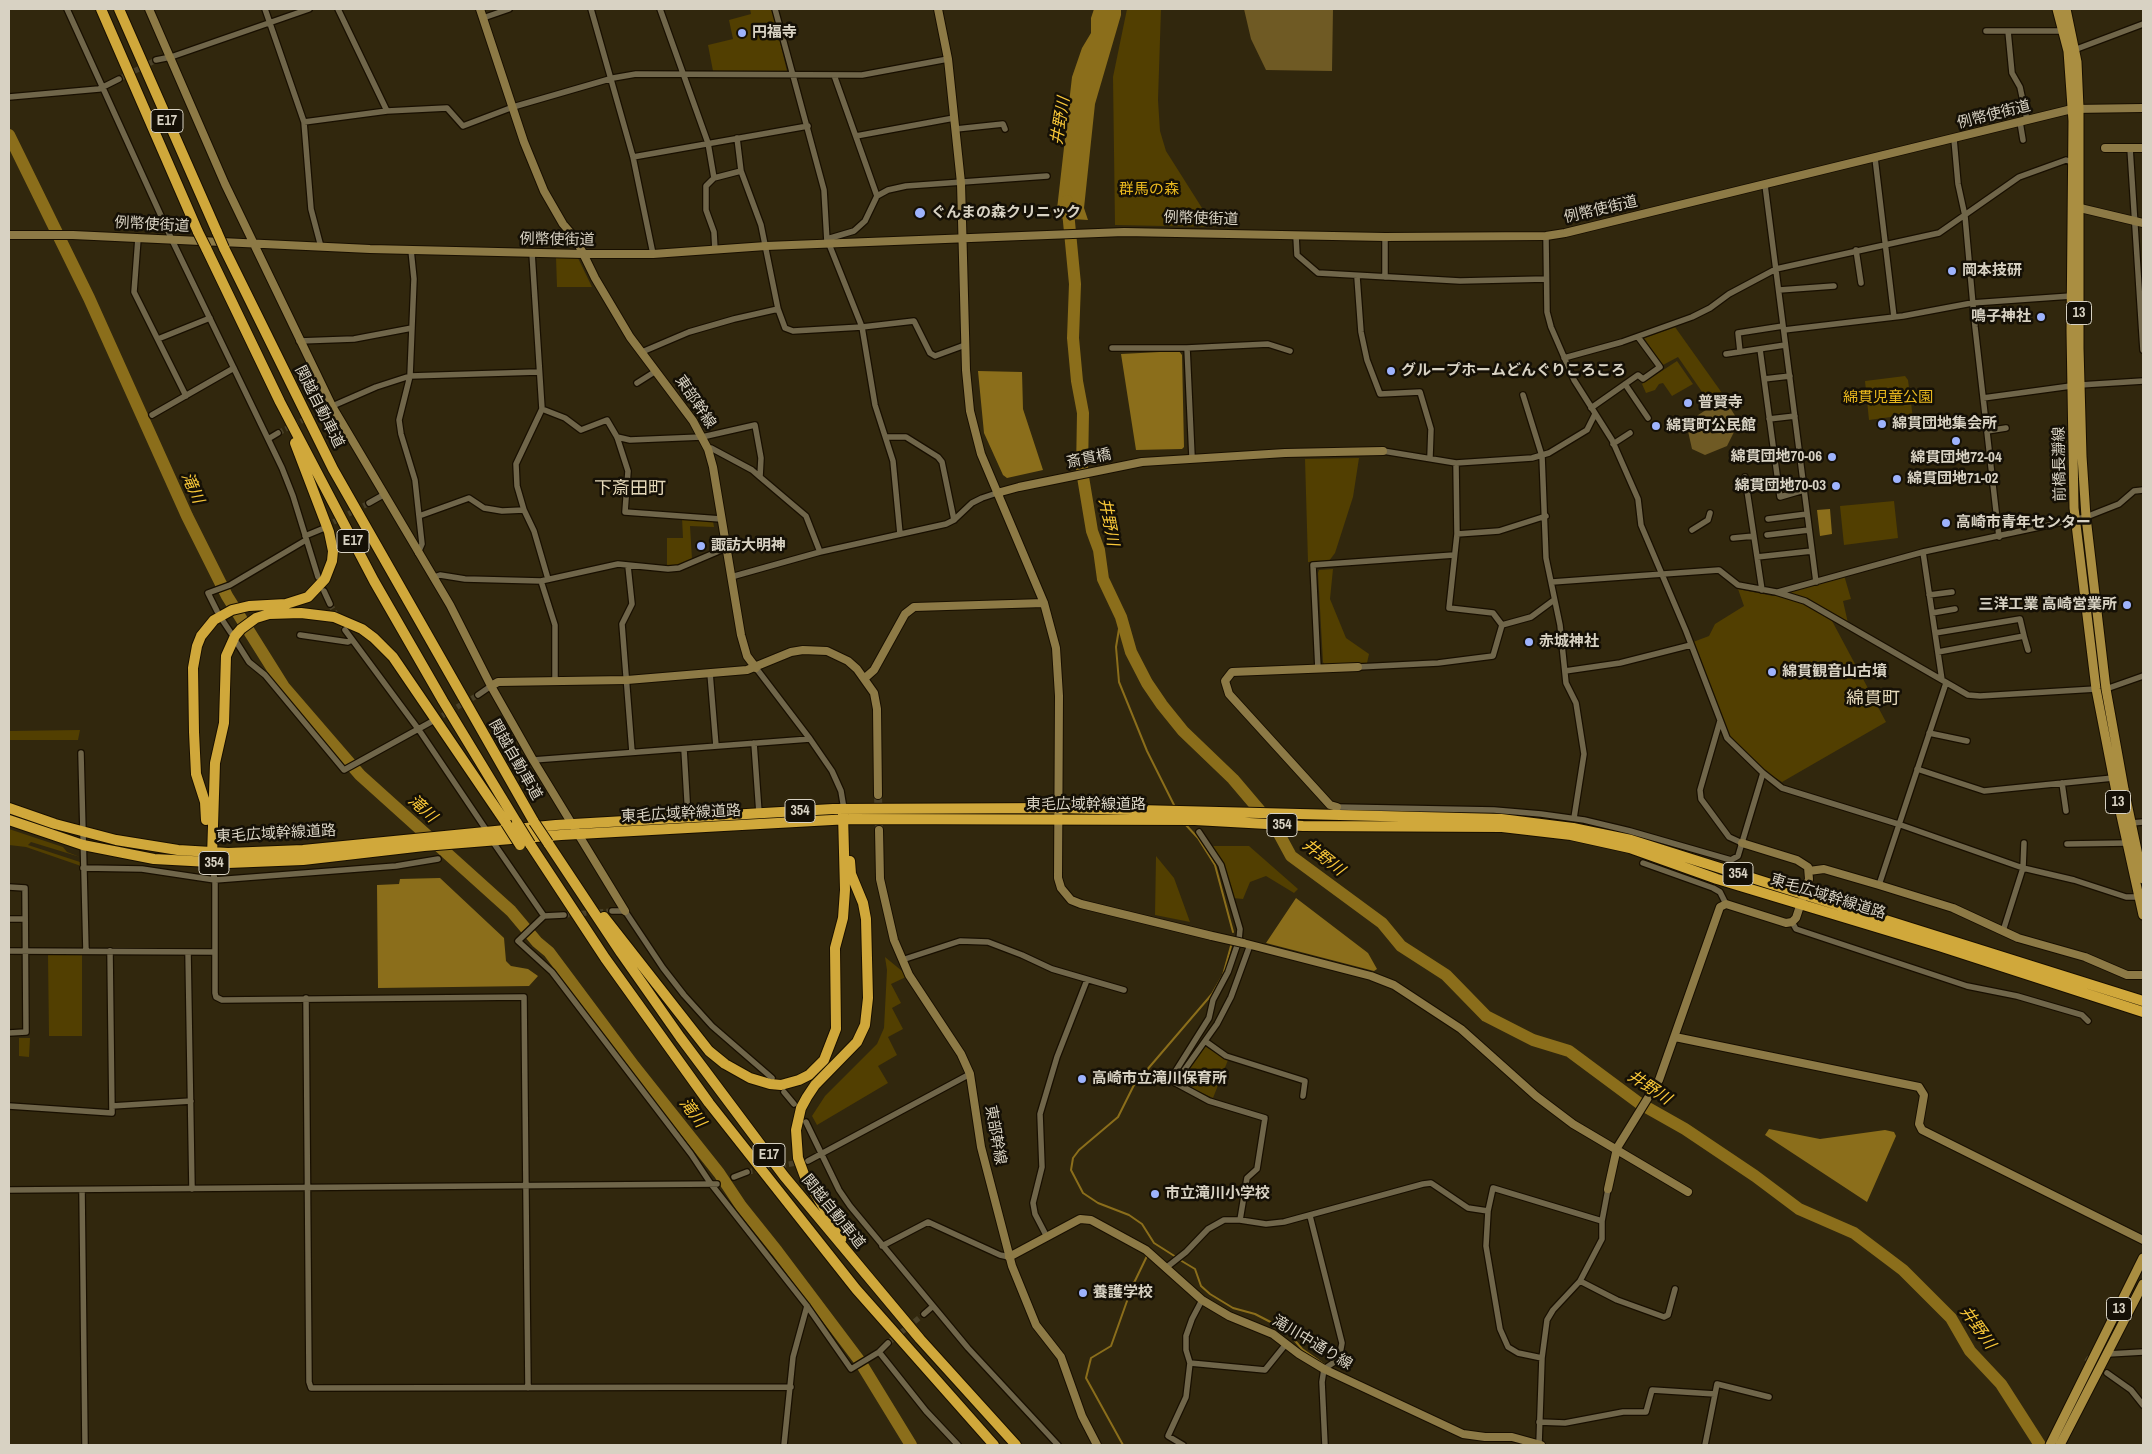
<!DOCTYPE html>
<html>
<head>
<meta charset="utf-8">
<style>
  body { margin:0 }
  #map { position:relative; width:2152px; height:1454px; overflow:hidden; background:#31270d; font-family:"Archivo Narrow",sans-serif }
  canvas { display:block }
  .frame { position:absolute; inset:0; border:10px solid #d8d2c3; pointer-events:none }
</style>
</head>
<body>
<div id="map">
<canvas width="2152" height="1454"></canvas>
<div class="frame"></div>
</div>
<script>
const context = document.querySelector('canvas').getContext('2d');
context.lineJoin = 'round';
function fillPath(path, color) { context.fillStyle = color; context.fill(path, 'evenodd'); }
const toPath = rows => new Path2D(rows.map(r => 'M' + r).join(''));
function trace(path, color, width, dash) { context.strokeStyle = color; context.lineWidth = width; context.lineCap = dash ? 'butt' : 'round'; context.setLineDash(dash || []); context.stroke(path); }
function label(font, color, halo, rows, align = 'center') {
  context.font = font + ' "Archivo Narrow","Noto Sans JP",sans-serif'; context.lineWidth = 5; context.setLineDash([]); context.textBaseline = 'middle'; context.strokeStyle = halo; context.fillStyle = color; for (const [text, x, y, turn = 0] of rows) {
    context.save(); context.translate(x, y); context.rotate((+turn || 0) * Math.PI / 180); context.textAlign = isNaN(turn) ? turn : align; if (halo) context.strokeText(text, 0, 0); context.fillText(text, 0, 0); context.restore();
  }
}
fillPath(toPath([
  [750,9,772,9,787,71,713,71,708,45,733,39,729,20,751,14],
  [1127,9,1161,9,1158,100,1160,131,1166,151,1214,227,1115,225,1113,77],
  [556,257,578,258,592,287,557,287],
  [1675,327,1722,393,1709,402,1678,357,1663,365,1644,338],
  [1677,361,1693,384,1672,396,1663,383,1659,384,1655,390,1646,393,1642,384],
  [1905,376,1908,380,1914,426,1893,429,1891,417,1869,420,1865,381],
  [1359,458,1353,497,1335,553,1329,561,1308,562,1305,459],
  [1894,501,1898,538,1844,545,1840,506],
  [682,518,713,521,714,527,690,526,692,559,675,566,667,566,667,538,683,538],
  [1333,569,1330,599,1346,638,1369,654,1367,663,1324,664,1323,662,1318,573,1319,570],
  [1844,575,1851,599,1843,601,1848,623,1831,619,1886,722,1782,782,1766,772,1729,736,1693,642,1709,636,1715,624,1744,606,1738,589,1773,596],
  [80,730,78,740,9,740,9,731],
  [9,829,63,847,67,852,80,857,31,842,28,845,80,862,81,866,26,847,9,845],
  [1214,846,1249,846,1298,889,1294,893,1266,876,1250,882,1243,899,1233,898,1224,865,1212,847],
  [1156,856,1174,878,1190,922,1155,915],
  [48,955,82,955,82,1036,49,1036],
  [885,957,902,971,906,977,891,984,901,1003,892,1008,903,1029,888,1037,897,1055,878,1066,888,1083,817,1125,812,1116,825,1096,877,1044,884,1028,887,970],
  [19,1038,30,1038,29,1057,19,1056],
  [1202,1047,1206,1047,1228,1060,1213,1098,1181,1083,1183,1074]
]), '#523f01');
fillPath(toPath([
  [1244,9,1333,9,1332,71,1266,70,1251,39],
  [1729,406,1739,422,1727,446,1705,455,1692,449,1688,431,1692,419,1709,408]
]), '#6f5a24');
fillPath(toPath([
  [1094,9,1121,9,1121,15,1095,104,1084,208,1088,220,1056,218,1072,77,1082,48,1091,33,1091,18],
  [1179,351,1182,355,1184,447,1182,449,1136,450,1121,354],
  [978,371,1022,372,1023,409,1043,470,1007,478,1003,475,984,433],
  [1830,509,1832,534,1820,536,1817,510],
  [440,878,504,938,506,961,511,966,528,969,538,976,529,986,378,988,377,885,399,884,400,879],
  [1296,898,1368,953,1377,969,1374,971,1266,943],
  [1769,1129,1820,1139,1885,1130,1894,1132,1896,1136,1867,1202,1765,1135]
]), '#8b6e1b');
trace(toPath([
  [1121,617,1116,647,1119,682,1147,751,1175,807],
  [1185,824,1198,838,1215,865,1233,932],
  [1176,1257,1154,1243,1142,1224,1129,1215,1098,1203,1083,1193,1071,1170,1073,1158,1079,1150,1118,1117,1134,1085,1212,994,1223,975,1231,946],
  [1180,1260,1195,1269,1201,1286,1210,1294,1233,1308,1255,1314,1286,1330,1302,1349,1325,1365],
  [1123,1445,1086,1378,1091,1358,1111,1346,1132,1287,1148,1254]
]), '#8b6e1b', 2);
trace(toPath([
  [9,135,89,298,187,516,227,596,284,687,360,775,511,911,537,942,549,952,634,1066,719,1173,741,1206,777,1251,859,1360,911,1445],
  [1067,201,1075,284,1073,338,1077,381,1083,413,1082,471,1092,531,1099,550,1103,579,1121,617,1131,652,1147,683,1162,705,1183,731,1233,779,1278,832,1291,856,1382,923,1401,946,1446,975,1486,1016,1533,1040,1569,1051,1639,1103,1685,1129,1755,1176,1799,1209,1854,1233,1903,1270,1951,1318,1970,1351,2001,1384,2040,1445]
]), '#8b6e1b', 12);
trace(toPath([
  [119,79,156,60],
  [278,433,321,411],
  [326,526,369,503],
  [330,604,345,630],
  [435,720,478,695],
  [564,915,612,911],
  [747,1172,801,1162],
  [888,1343,924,1314],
  [2086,1358,2102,1369]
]), '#4a4128', 5.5, [5.5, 3]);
trace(toPath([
  [878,795,879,830]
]), '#4a4128', 8, [8, 4]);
const street = toPath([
  [67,9,172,240,282,468,293,496,318,577],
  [265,9,304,122,311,209,321,247],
  [338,9,387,111],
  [591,9,633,157,653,254],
  [660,9,708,143,714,178],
  [775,9,824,190,827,242],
  [483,18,509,9],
  [1986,31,2063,31],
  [2008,31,2012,73,2020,87,2027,120],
  [2074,50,2143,24],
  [156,60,171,57,309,9],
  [834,75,877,196],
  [9,97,99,89,119,79],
  [304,122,387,111,447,108,463,126,513,107,613,78,636,74,862,75,948,59],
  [2020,122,2023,140],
  [956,129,1003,124,1005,129],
  [856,136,954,118],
  [737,138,741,171,761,225,778,309,785,328,793,331,862,327,914,321,930,353,935,356,965,345],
  [1954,139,1958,184,1965,216,1975,327,1999,537],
  [2130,148,2143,350],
  [633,157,808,126],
  [1875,158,1894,317],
  [1765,185,1816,582],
  [1296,236,1297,255,1318,273,1460,281,1546,279],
  [1546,236,1547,312,1551,327,1574,380,1612,440,1638,499,1641,525,1686,631,1727,738,1763,773,1782,788,1898,824,2023,868,2074,880,2126,897,2139,897],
  [138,238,134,292,186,396],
  [827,239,854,231,865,221,877,196,888,190,906,186,1047,176],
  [829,244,862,327,875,405,893,461,900,534],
  [411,250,414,279,410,376,399,420,401,434,415,480,422,544,418,553],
  [715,250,714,232,706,210,706,186,714,178,741,171],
  [1856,250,1861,283],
  [532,253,542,409,516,464,517,486,524,510,534,531,548,579],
  [1357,277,1361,332,1367,360,1380,394,1420,392,1431,429,1430,457],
  [1385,277,1385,237],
  [1779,290,1834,286],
  [1784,330,1903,316,1972,303,2071,296],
  [158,339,210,318],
  [299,341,354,339,412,328],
  [1112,348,1187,348,1268,344,1290,351],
  [1187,348,1192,457],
  [1760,349,1780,497,1804,490],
  [642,352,689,332,734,319,778,309],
  [1740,352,1738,333,1783,326],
  [1726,354,1785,345],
  [1564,358,1622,342,1692,317,1710,308,1729,294,1776,269,1939,233,2019,177,2066,160,2072,162],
  [1764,379,1790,376],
  [637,383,656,371],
  [1625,384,1648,418],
  [2080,385,2143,381],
  [1523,395,1542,456,1546,558,1560,625,1566,683,1576,703,1584,754,1574,818],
  [1983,398,2071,386],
  [1591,408,1638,375,1643,379,1660,367,1638,337],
  [542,409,565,418,581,430,607,420,617,437,628,471,625,512,721,519],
  [321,411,376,387,410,376,538,372],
  [152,415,234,368],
  [1769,419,1795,416],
  [1987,431,2006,428],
  [617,437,630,440,702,437,755,425,761,458,760,477,806,516,820,552],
  [887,437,906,437,938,457,942,462,954,520],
  [268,439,278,433],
  [1613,444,1630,433],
  [708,449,711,448,752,470,760,477],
  [1383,451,1456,463,1532,458,1549,453,1587,430,1595,414],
  [1774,455,1799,453],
  [1456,463,1457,534,1449,608,1493,613,1502,625,1531,617,1554,600],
  [1745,477,1762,590],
  [369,503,385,494],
  [419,516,469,498,484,508,502,511,524,510],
  [1768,519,1807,514],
  [1692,530,1708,520,1710,513],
  [1457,534,1499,531,1546,516],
  [1767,535,1809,530],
  [305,536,322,529],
  [1733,538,1754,536],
  [1923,552,1942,680],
  [1757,557,1812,551],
  [628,566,632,604,622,624,632,752],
  [434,577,440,575,465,579,541,581,618,564,668,569,679,568,726,548],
  [731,577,820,552,946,524,954,520,972,503,982,498,997,493],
  [541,581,555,625,555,681],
  [1552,582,1719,570,1738,585,1776,592,1805,601,1968,695,1980,696,2096,689],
  [324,591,330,604],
  [1778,592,1923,552,2086,517,2119,504,2134,491,2143,490],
  [1929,595,1952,592],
  [217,611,208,593,230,585,306,540],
  [1932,613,1955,609],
  [223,621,231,633],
  [345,630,419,730,487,831],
  [1935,633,2020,619,2024,636],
  [300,635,348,642,351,640],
  [237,643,249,662,265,675,344,770,431,722],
  [1938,652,2024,636,2028,650],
  [1358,667,1438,663,1493,656,1502,625],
  [756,668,810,739,832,771,841,791,844,809],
  [1318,669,1313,565,1454,555],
  [1565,671,1620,663,1691,645],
  [710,673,716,746],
  [2106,689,2143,676],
  [478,695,491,686],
  [1720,721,1700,790,1701,799,1729,837,1742,843],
  [1929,733,1967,741],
  [754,743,759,813],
  [684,749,688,817],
  [81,753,86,951],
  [533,760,810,739],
  [1917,769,1984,791,2113,778],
  [2062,783,2066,811],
  [1337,807,1494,810,1541,814,1584,820,1630,831,1731,860,1738,856,1763,773],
  [2131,823,2143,822],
  [1199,832,1221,865,1240,929,1239,940,1228,972,1213,1000,1209,1018,1170,1080,1209,1101,1265,1118,1257,1169,1247,1178,1240,1220],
  [493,842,544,916],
  [2067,844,2127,843],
  [211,863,215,880,215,993,216,997,222,1000,524,997,528,1388],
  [1643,863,1713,888,1720,892,1726,904],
  [83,868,142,869,215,880,396,866,438,859],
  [1879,885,1946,683],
  [9,887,25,888,26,1032,9,1033],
  [612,911,625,911,663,968,684,995,712,1026,772,1078],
  [564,915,544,916,518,941,552,972,691,1154,711,1184,807,1306,851,1369,879,1352,888,1343],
  [9,919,25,919],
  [1792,922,1796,929,1967,986,2017,996,2082,1015,2088,1021],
  [2003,931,2023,868,2024,843],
  [9,951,214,952],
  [188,952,192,1189],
  [902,960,960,941,988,942,1022,955,1052,969,1124,990],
  [306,998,309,1382,311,1388,791,1387],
  [1205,1041,1226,1056,1305,1081,1303,1096],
  [1175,1083,1217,1024,1231,997,1250,945],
  [784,1092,794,1104],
  [9,1106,112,1113,110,951],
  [112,1106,191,1101],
  [806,1122,839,1190,850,1206,968,1348,1058,1445],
  [808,1161,970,1074],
  [734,1177,747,1172],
  [9,1190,717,1184],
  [82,1190,85,1445],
  [1310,1216,1342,1343,1339,1359,1324,1369,1322,1382,1325,1445],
  [1047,1237,1035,1214,1033,1203,1042,1167,1040,1114,1057,1057,1087,980],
  [882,1246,928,1222,1000,1255,1009,1257],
  [1167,1267,1186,1252,1208,1229,1224,1220,1240,1220,1266,1224,1284,1222,1423,1184,1431,1183,1468,1208,1488,1211],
  [1580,1281,1617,1300,1664,1317,1668,1315,1675,1289],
  [1202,1300,1192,1319,1186,1336,1186,1350,1190,1363,1265,1370,1286,1344],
  [924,1314,932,1307],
  [879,1352,926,1411,958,1445],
  [2108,1354,2143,1352],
  [1542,1358,1518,1353,1508,1347,1500,1329,1486,1246,1488,1211,1493,1188,1602,1221],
  [2107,1373,2131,1390,2143,1405],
  [1539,1422,1565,1423,1623,1412,1646,1412,1652,1390,1715,1394],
  [1539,1444,1542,1358,1547,1320,1553,1310,1580,1281,1602,1239,1602,1221,1608,1189],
  [784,1445,793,1357,807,1306],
  [1183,1445,1168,1436,1186,1397,1190,1363],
  [1705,1445,1717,1384,1769,1397]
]);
const secondary = toPath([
  [149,9,225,184,332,406,450,605,491,686,533,760,625,911],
  [480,9,524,142,544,191,563,224,576,239,595,278,630,337,693,421,708,449,713,467,741,635,747,656,756,668],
  [938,9,948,59,961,183,966,370,970,411,981,454,1044,603,1056,648,1059,696,1058,878,1061,888,1071,900,1081,904,1212,936],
  [2105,148,2143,148],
  [2080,208,2143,223],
  [9,235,73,235,370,249,583,254,653,254,766,246,1124,232,1385,237,1546,236,1565,233,2072,109,2143,108],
  [997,493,1019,487,1142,462,1285,453,1383,451],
  [865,678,874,670,905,614,914,607,1044,603],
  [491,686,498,682,627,680,747,670,791,652,803,650,827,651,848,661,857,669,874,693,877,709,878,795],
  [1337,807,1330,805,1229,694,1225,681,1232,672,1358,667],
  [879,830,880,879,894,940,909,975,961,1054,970,1074,981,1147,1012,1266,1036,1325,1061,1357,1082,1416,1097,1445],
  [1809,871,1824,869,1879,885,1953,908,2018,938,2085,957,2127,975,2143,975],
  [1243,943,1371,976,1394,985,1461,1029,1536,1096,1573,1124,1688,1192],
  [1675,1037,1919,1087,1924,1095,1919,1124,1922,1130,2143,1240],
  [1608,1189,1617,1148,1659,1080,1720,907,1726,904,1786,923,1792,922,1796,918,1809,879,1808,867,1797,860,1742,843],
  [1009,1257,1080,1219,1091,1220,1146,1250,1202,1300,1229,1316,1273,1334,1299,1354,1324,1369,1463,1434,1485,1437,1512,1437,1541,1445]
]);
const primary = toPath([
  [2057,9,2068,51,2073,121,2071,331,2074,508,2096,689,2118,802,2143,915],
  [2066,9,2077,62,2079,108,2079,348,2082,456,2086,517,2106,689,2124,789,2143,879],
  [2050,1445,2143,1258],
  [2060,1445,2143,1284]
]);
const highway = toPath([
  [101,9,198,232],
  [119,9,217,232],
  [206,248,280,402,374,581,443,701,517,823],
  [224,248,333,469,534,822],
  [9,808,55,824,116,840,178,850,228,853,303,850,556,825,833,809,1058,808,1501,819,1573,828,1631,840,2143,1001],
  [9,820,83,845,154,859,228,863,303,860,424,846,561,835,850,819,1195,820,1303,826,1502,827,1571,835,1630,848,1717,879,1939,946,2143,1012],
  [206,820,205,802,196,774,194,732,193,668,197,646,201,636,214,620,232,610,249,606,286,604,308,597,325,579,332,561,333,551,329,532,295,443],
  [548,843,621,953,680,1037,784,1176,920,1339,1016,1445],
  [530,844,605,958,709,1103,856,1289,994,1445],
  [212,857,215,763,224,723,226,656,235,636,241,629,256,618,269,614,301,613,334,617,362,629,374,638,393,657,506,823],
  [604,917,709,1051,725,1064,750,1078,770,1084,781,1085,799,1080,809,1075,824,1060,836,1029,835,948,843,918,845,890,843,814],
  [842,1238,805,1177,798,1158,796,1130,801,1108,807,1097,815,1085,857,1042,865,1025,868,998,866,919,863,903,851,874,850,861]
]);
trace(street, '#180f00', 8);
trace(secondary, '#180f00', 10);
trace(primary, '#180f00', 11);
trace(highway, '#180f00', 12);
trace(street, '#70664a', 5.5);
trace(secondary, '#8d7a46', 8);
trace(primary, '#aa8e41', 9);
trace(highway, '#d0a83b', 10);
const secondaryBridge = toPath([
  [1212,936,1243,943]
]);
const highwayBridge = toPath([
  [198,232,206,248],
  [217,232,224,248],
  [534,822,548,843],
  [506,823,520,845],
  [517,823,530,844]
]);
trace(secondaryBridge, '#180f00', 10, []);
trace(highwayBridge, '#180f00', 12, []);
trace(secondaryBridge, '#8d7a46', 8);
trace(highwayBridge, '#d0a83b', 10);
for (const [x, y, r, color] of [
  [742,33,5,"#9eb3fd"],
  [920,213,6,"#9eb3fd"],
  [1952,271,5,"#9eb3fd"],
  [2041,317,5,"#9eb3fd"],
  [1391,371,5,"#9eb3fd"],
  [1688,403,5,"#9eb3fd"],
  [1882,424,5,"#9eb3fd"],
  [1656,426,5,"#9eb3fd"],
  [1956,441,5,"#9eb3fd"],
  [1832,457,5,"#9eb3fd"],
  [1897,479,5,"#9eb3fd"],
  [1836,486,5,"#9eb3fd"],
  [1946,523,5,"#9eb3fd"],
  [701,546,5,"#9eb3fd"],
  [2127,605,5,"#9eb3fd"],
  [1529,642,5,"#9eb3fd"],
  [1772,672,5,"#9eb3fd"],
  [1082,1079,5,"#9eb3fd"],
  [1155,1194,5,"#9eb3fd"],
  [1083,1293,5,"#9eb3fd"]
]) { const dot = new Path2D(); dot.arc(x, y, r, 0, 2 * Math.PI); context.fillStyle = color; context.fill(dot); trace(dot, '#151006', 2); }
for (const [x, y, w] of [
  [167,121,32],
  [2079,313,25],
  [353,541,32],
  [2118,802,25],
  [800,811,30],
  [1282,825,30],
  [214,863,30],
  [1738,874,30],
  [769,1155,32],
  [2119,1309,25]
]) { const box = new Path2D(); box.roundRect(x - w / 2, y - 11.5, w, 23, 4); context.fillStyle = '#151006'; context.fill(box); trace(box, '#d8d2c3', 1); }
label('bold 14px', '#d8d2c3', null, [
  ["E17",167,121],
  ["13",2079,313],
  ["E17",353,541],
  ["13",2118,802],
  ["354",800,811],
  ["354",1282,825],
  ["354",214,863],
  ["354",1738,874],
  ["E17",769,1155],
  ["13",2119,1309]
]);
label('bold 15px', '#d8d2c3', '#151006', [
  ["円福寺",752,33],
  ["ぐんまの森クリニック",931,213],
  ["岡本技研",1962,271],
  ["鳴子神社",2031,317,"right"],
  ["グループホームどんぐりころころ",1401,371],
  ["普賢寺",1698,403],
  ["綿貫団地集会所",1892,424],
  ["綿貫町公民館",1666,426],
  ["綿貫団地70-06",1822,457,"right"],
  ["綿貫団地72-04",1956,458,"center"],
  ["綿貫団地71-02",1907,479],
  ["綿貫団地70-03",1826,486,"right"],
  ["高崎市青年センター",1956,523],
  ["諏訪大明神",711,546],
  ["三洋工業 高崎営業所",2117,605,"right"],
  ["赤城神社",1539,642],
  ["綿貫観音山古墳",1782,672],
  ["高崎市立滝川保育所",1092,1079],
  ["市立滝川小学校",1165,1194],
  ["養護学校",1093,1293]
], 'left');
label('15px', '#d8d2c3', '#151006', [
  ["例幣使街道",1994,115,-14],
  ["例幣使街道",1601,210,-13],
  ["例幣使街道",1201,219,2],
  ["例幣使街道",152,225,3],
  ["例幣使街道",557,240,1],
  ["東部幹線",695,402,56],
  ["関越自動車道",319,407,63],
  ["斎貫橋",1089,459,-12],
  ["前橋長瀞線",2060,464,-91],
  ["関越自動車道",515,760,60],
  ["東毛広域幹線道路",1086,805],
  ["東毛広域幹線道路",681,814,-3],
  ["東毛広域幹線道路",276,834,-3],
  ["東毛広域幹線道路",1828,897,17],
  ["東部幹線",995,1135,80],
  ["関越自動車道",833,1212,51],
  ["滝川中通り線",1312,1343,31]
]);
label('15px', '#e9b81e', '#151006', [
  ["群馬の森",1149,190],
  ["綿貫児童公園",1888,398]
]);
label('italic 16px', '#f9c839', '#151006', [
  ["井野川",1061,121,-81],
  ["滝川",192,488,66],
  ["井野川",1108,522,79],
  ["滝川",422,809,42],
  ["井野川",1323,858,38],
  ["井野川",1649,1088,33],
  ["滝川",692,1113,53],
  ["井野川",1977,1328,54]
]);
label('18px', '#e5d9ba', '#151006', [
  ["下斎田町",630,489],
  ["綿貫町",1873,699]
]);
</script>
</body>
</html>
